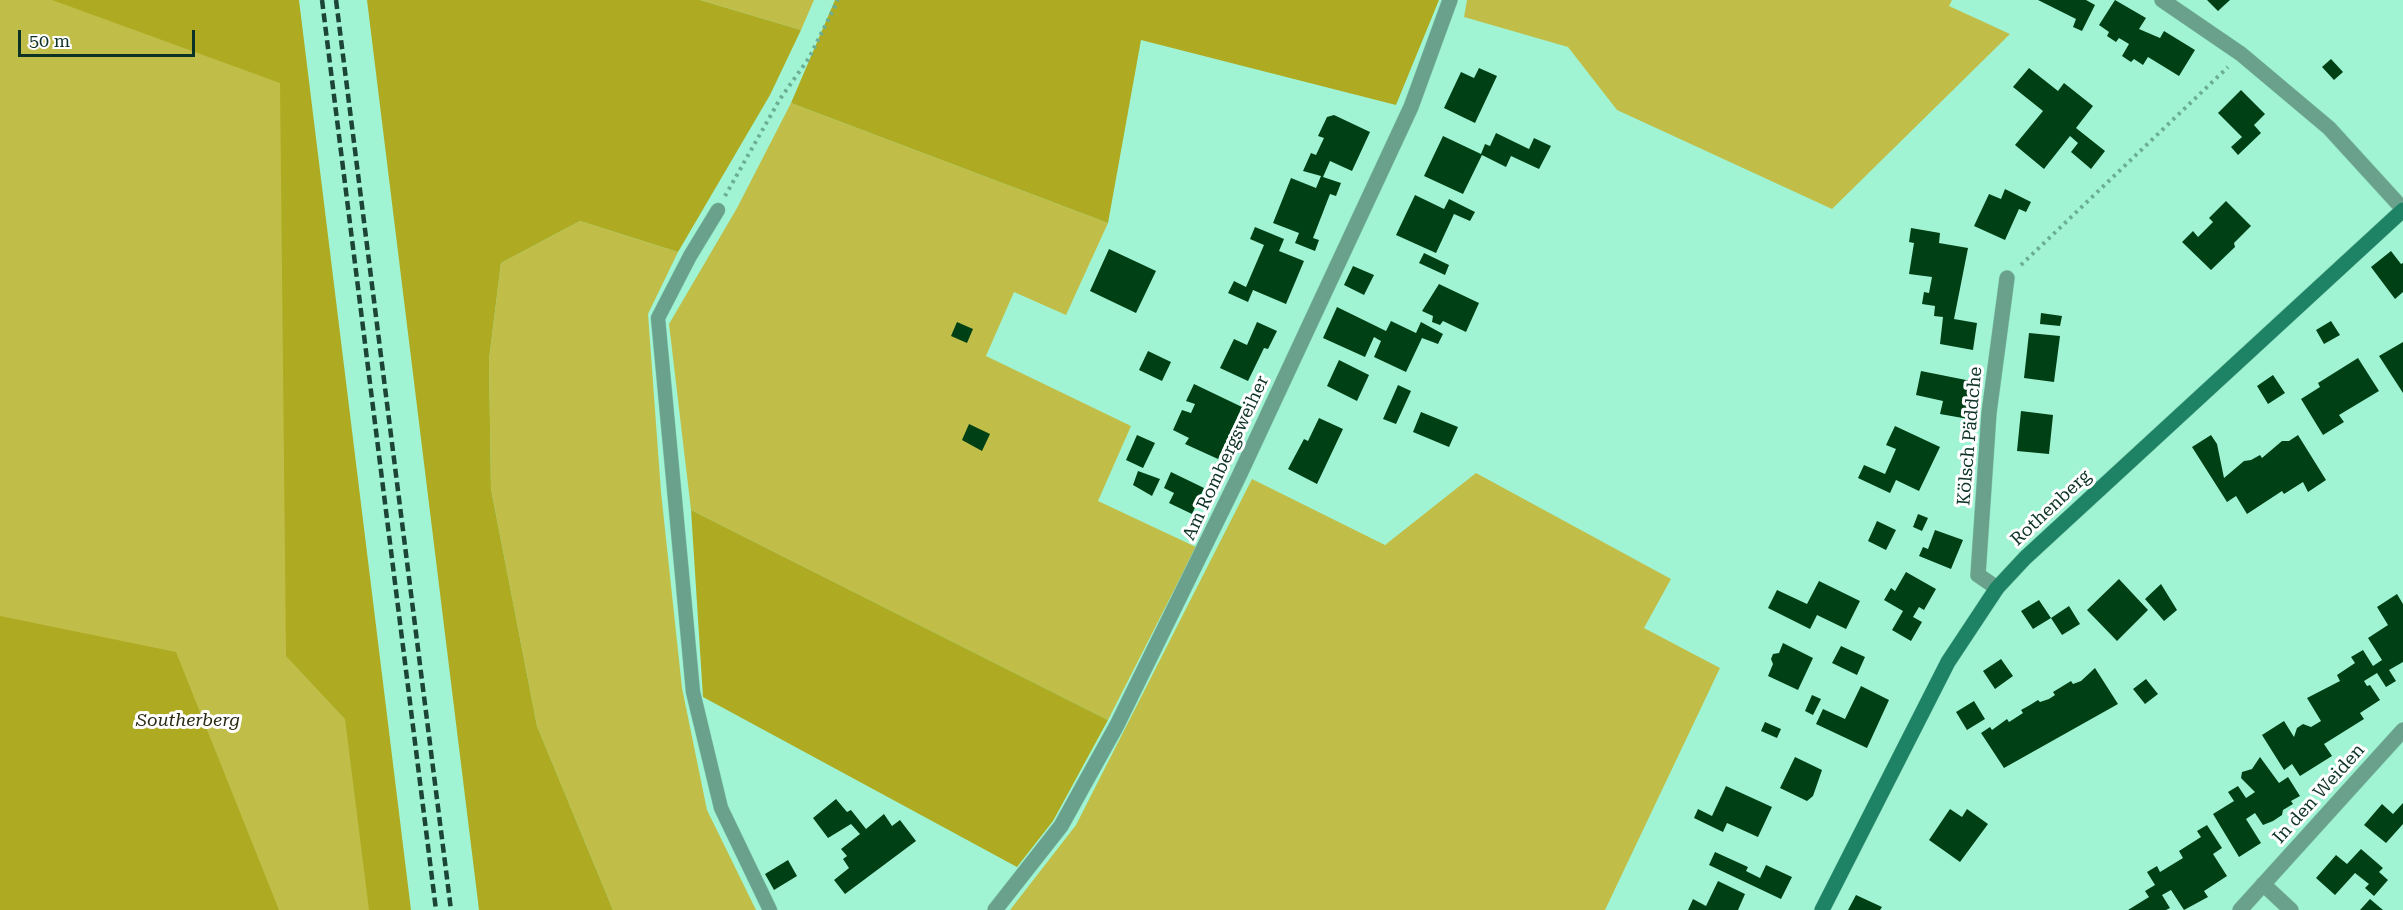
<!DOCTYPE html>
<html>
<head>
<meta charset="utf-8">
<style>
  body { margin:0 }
  #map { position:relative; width:2403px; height:910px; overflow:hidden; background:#a0f4d4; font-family:"Roboto Serif",serif }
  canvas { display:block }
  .scale { position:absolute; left:18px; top:30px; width:177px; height:27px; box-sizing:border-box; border:3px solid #0d3226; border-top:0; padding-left:8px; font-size:18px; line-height:21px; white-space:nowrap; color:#0d3226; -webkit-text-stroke:4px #fff; paint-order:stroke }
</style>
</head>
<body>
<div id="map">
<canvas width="2403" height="910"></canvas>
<div class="scale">50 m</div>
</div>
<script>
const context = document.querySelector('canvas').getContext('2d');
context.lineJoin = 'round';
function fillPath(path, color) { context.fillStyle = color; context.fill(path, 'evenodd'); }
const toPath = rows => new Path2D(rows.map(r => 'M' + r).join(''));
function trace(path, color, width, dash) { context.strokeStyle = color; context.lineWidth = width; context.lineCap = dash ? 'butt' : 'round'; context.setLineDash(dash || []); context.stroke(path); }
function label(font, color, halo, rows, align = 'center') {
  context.font = font + ' "Roboto Serif",serif'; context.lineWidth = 6; context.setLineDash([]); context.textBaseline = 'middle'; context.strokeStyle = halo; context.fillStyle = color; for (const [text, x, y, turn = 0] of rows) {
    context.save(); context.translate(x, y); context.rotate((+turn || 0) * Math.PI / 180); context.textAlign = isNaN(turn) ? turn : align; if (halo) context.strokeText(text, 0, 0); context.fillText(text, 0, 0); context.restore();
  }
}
fillPath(toPath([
  [0,0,294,0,400,910,0,910],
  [700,0,814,0,801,30],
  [1467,0,1952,0,1949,6,2010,34,1832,209,1617,110,1568,47,1464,17],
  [791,103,1108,223,1066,315,1014,292,986,356,1131,426,1098,501,1196,547,1108,720,691,510,669,324,737,208],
  [580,221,678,252,648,314,661,492,682,688,707,810,756,910,613,910,537,726,491,489,489,360,501,263],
  [1476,473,1671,579,1644,628,1720,668,1605,910,1010,910,1076,825,1252,479,1385,545]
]), '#c0be49');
fillPath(toPath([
  [52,0,299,0,411,910,369,910,345,719,286,656,280,83],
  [367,0,700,0,801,30,770,95,678,252,580,221,501,263,489,360,491,489,537,726,613,910,479,910],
  [835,0,1439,0,1396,105,1141,40,1108,223,791,103],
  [691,510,1108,720,1053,821,1017,867,703,697],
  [0,616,176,652,279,910,0,910]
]), '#aeab22');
fillPath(toPath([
  [2038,0,2086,0,2095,5,2082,31,2073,27,2076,19],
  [2115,0,2146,18,2139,29,2160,38,2164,31,2195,50,2179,76,2148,57,2143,65,2134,59,2131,62,2122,56,2129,44,2119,38,2116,42,2107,36,2109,32,2099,25],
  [2207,0,2230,0,2218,11],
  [2331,59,2343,72,2334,80,2322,67],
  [1479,68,1497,76,1475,123,1444,108,1461,72,1474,78],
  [2029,68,2058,91,2064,83,2093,106,2076,128,2105,151,2091,169,2071,152,2078,143,2070,136,2044,169,2015,145,2043,111,2013,87],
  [2241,90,2265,114,2254,125,2261,133,2238,155,2231,147,2242,137,2218,113],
  [1334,115,1370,132,1352,171,1330,161,1323,177,1341,183,1336,196,1330,194,1313,238,1319,240,1315,251,1295,243,1299,233,1273,223,1291,178,1316,188,1321,176,1303,171,1311,153,1316,155,1324,138,1318,136,1327,117],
  [1496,133,1529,149,1534,138,1551,146,1539,169,1511,156,1506,167,1482,155,1463,194,1424,176,1443,136,1481,154,1485,144,1490,146],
  [2005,189,2031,202,2026,212,2019,209,2005,240,1974,226,1989,194,2001,199],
  [1415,195,1444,209,1449,199,1475,212,1470,221,1454,214,1436,253,1396,235],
  [2226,201,2251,226,2234,243,2235,247,2211,270,2182,242,2193,231,2198,237,2213,222,2209,218],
  [1255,227,1284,239,1279,251,1304,261,1286,304,1253,290,1248,302,1228,293,1234,281,1246,287,1264,245,1250,239],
  [1911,228,1940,233,1939,243,1968,248,1954,319,1977,323,1973,350,1940,344,1943,317,1934,316,1935,306,1922,304,1924,292,1929,293,1932,277,1909,274,1914,243,1909,242],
  [1109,249,1156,271,1136,313,1090,291],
  [2391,251,2401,264,2403,263,2403,292,2395,299,2371,267],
  [1424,253,1449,265,1445,275,1419,263],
  [1353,266,1374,275,1364,295,1344,285],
  [1439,284,1479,303,1466,332,1443,321,1440,325,1432,322,1433,316,1422,311],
  [1337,307,1386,331,1391,321,1416,333,1421,322,1443,334,1438,344,1422,338,1406,372,1374,357,1381,341,1374,337,1365,357,1323,338],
  [2041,313,2062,316,2060,326,2040,324],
  [2331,321,2340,335,2324,344,2316,330],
  [957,322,973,329,967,343,951,336],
  [1257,322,1277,331,1268,349,1264,348,1248,381,1220,368,1234,339,1247,345],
  [2029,333,2060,336,2054,382,2024,378],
  [2403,342,2403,393,2379,356],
  [1148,351,1171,362,1162,381,1139,370],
  [2358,358,2379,391,2339,415,2344,422,2323,435,2301,399,2320,387,2318,383],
  [1339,360,1369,375,1357,401,1327,386],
  [1921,371,1981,383,1974,420,1940,414,1943,401,1916,395],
  [2273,375,2285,393,2268,404,2257,386],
  [1194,384,1242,407,1218,459,1185,444,1189,438,1173,430,1182,410,1191,413,1195,404,1186,401],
  [1398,385,1411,391,1396,424,1383,419],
  [2021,411,2053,415,2049,454,2017,451],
  [1421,412,1458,427,1449,447,1413,432],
  [1319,418,1343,429,1317,484,1288,469,1304,439,1308,441],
  [969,424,990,434,982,451,962,440],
  [1895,426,1940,447,1919,491,1896,480,1890,493,1858,478,1864,465,1885,474,1896,449,1886,445],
  [1137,435,1155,443,1143,468,1126,460],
  [2211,435,2217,444,2224,478,2244,461,2251,460,2260,455,2262,458,2282,441,2289,441,2298,435,2326,480,2308,492,2303,482,2284,494,2282,491,2247,514,2236,496,2227,502,2192,447],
  [1138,471,1160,479,1152,496,1133,485],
  [1171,472,1204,488,1192,514,1169,503,1174,493,1164,488],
  [1918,514,1928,518,1922,531,1913,527],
  [1877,521,1896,530,1886,550,1868,541],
  [1935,530,1963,540,1951,569,1919,556,1923,547,1928,549],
  [1906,572,1936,589,1924,610,1919,607,1913,617,1922,622,1911,641,1892,630,1903,611,1884,600,1891,588,1895,591],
  [2119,579,2148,610,2117,641,2087,610],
  [1819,581,1860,601,1846,629,1817,615,1810,629,1768,608,1777,590,1807,604],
  [2161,584,2177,610,2164,621,2145,599],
  [2397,594,2403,604,2403,662,2389,670,2396,681,2386,687,2377,673,2364,681,2367,686,2370,685,2380,700,2360,713,2364,719,2324,744,2332,756,2300,776,2292,764,2284,770,2262,735,2284,721,2294,737,2297,728,2303,724,2311,727,2321,721,2307,698,2340,681,2337,675,2355,663,2351,657,2363,650,2373,666,2382,660,2368,638,2388,625,2377,607],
  [2039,600,2051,618,2033,629,2021,611],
  [2069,606,2080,624,2062,635,2051,618],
  [1783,643,1813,658,1798,690,1768,676,1773,664,1771,659,1773,654,1779,653],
  [1841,646,1865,657,1857,675,1832,663],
  [2001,659,2013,676,1995,689,1983,671],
  [2095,668,2118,704,2004,768,1981,733,1990,727,1992,730,2007,719,2009,722,2023,713,2021,710,2030,705,2038,700,2040,702,2049,699,2055,695,2053,692,2071,681,2073,684,2081,681],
  [2146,679,2158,694,2145,704,2133,689],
  [1861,686,1889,700,1867,748,1816,724,1823,709,1845,719],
  [1812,695,1821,699,1813,715,1805,711],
  [1974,701,1985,719,1967,730,1956,712],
  [1765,722,1781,729,1777,738,1761,731],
  [1795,757,1822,770,1813,796,1807,801,1780,788],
  [2260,757,2279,783,2288,777,2300,796,2291,801,2293,804,2283,810,2282,815,2273,821,2263,825,2255,813,2246,819,2261,843,2239,857,2213,814,2234,801,2228,792,2238,786,2246,798,2255,792,2241,778,2242,772,2252,769],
  [1726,786,1772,807,1758,837,1727,823,1723,832,1694,818,1698,809,1712,816],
  [836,799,847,812,851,810,866,829,884,814,892,826,900,820,916,841,845,894,834,880,849,868,843,859,847,856,841,849,860,834,851,824,828,838,813,818],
  [2403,803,2403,824,2386,843,2364,825,2382,804,2393,814],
  [1950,809,1962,817,1967,809,1988,824,1960,862,1929,840],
  [2207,825,2222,848,2213,854,2227,876,2204,891,2208,897,2184,910,2171,890,2162,895,2170,908,2166,910,2128,910,2149,897,2145,891,2155,885,2147,872,2157,866,2160,872,2183,858,2179,851,2201,837,2197,831],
  [2361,849,2383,868,2379,872,2388,880,2374,896,2365,888,2369,884,2355,873,2335,895,2316,878,2336,855,2347,864],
  [1715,852,1748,867,1746,871,1760,878,1766,865,1792,877,1781,899,1709,865],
  [788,860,797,876,774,890,765,874],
  [1718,881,1745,894,1738,910,1688,910,1693,899,1706,906],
  [1856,895,1882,907,1880,910,1848,910],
  [2370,899,2383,910,2360,910]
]), '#004015');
const lane = toPath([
  [718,210,690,256,658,318,693,692,721,808,770,910]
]);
const street = toPath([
  [2162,0,2241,54,2329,128,2403,209],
  [1997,588,1978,575,1989,413,2007,278],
  [2263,884,2291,910],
  [995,910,1061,826,1117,725,1240,474,1411,107,1450,0],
  [2240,910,2403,730]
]);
const secondary = toPath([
  [1822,910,1948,662,1997,588,2025,558,2403,210]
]);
trace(lane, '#86d1b5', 15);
trace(street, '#86d1b5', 16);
trace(secondary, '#86d1b5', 16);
trace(toPath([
  [725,196,780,99,809,58,838,0],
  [2021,265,2228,67]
]), '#6bae95', 4, [3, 4.5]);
trace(lane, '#6aa18c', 14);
trace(street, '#6aa18c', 15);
trace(secondary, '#1e8264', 15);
trace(toPath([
  [322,0,436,910],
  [336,0,451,910]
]), '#1c4537', 4.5, [9, 4.5]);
label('18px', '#0d3226', '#fff', [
  ["Kölsch Päddche",1970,436,-85],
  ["Am Rombergsweiher",1226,458,-65],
  ["Rothenberg",2051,508,-43],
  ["In den Weiden",2319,794,-48]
]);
label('italic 18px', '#2c2c16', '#fff', [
  ["Southerberg",188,721]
]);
</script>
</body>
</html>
